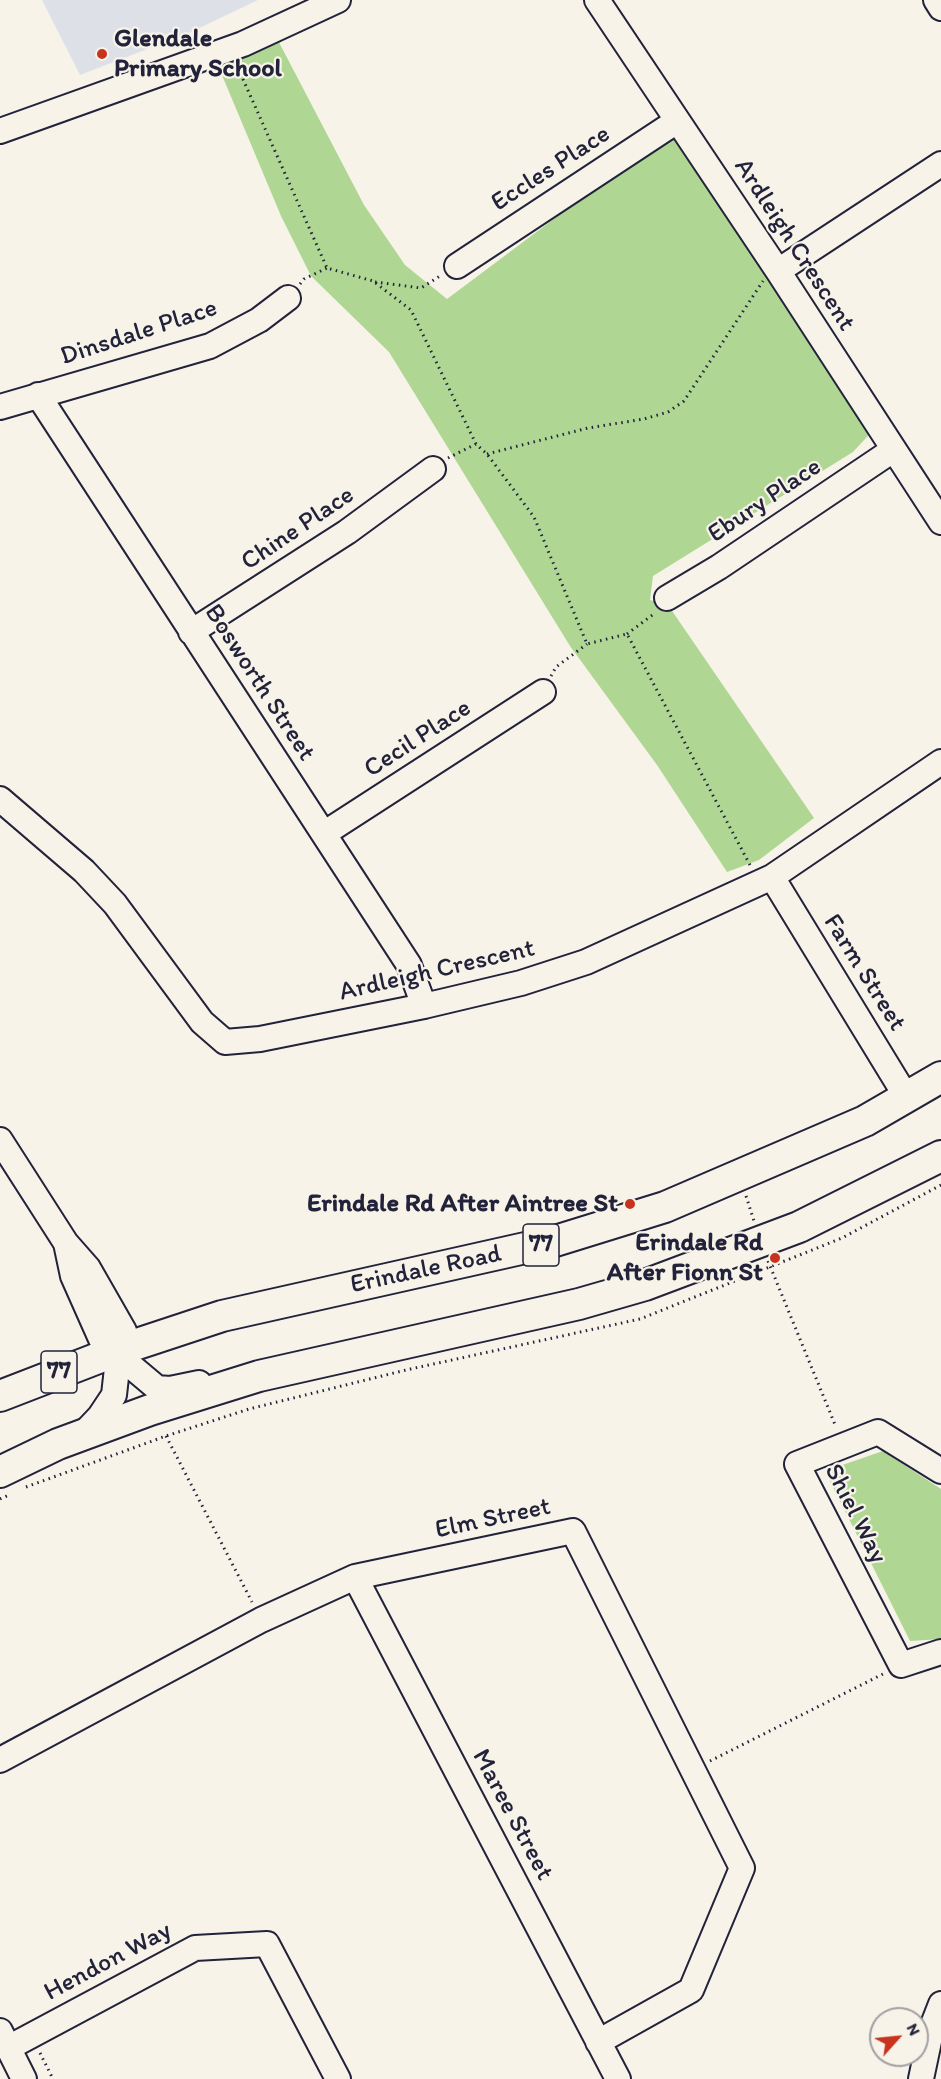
<!DOCTYPE html>
<html>
<head>
<meta charset="utf-8">
<style>
  body { margin:0 }
  #map { position:relative; width:941px; height:2079px; overflow:hidden; background:#f7f3e8; font-family:Itim,sans-serif }
  canvas { display:block }
  .north { position:absolute; left:869px; top:2007px; width:60px; height:60px; box-sizing:border-box; background:#f7f3e8; border:2px solid #a29fa3; border-radius:50%; rotate:63deg; font-size:16px; font-weight:700; line-height:24px; text-align:center; color:#22223b }
  .north::after { content:''; display:block; margin:auto; width:21px; height:27px; background:#c8321e; clip-path:polygon(50% 0,100% 100%,50% 72%,0 100%) }
</style>
</head>
<body>
<div id="map">
<canvas width="941" height="2079"></canvas>
<div class="north">N</div>
</div>
<script>
const context = document.querySelector('canvas').getContext('2d');
context.lineJoin = 'round';
function fillPath(path, color) { context.fillStyle = color; context.fill(path, 'evenodd'); }
const toPath = rows => new Path2D(rows.map(r => 'M' + r).join(''));
function trace(path, color, width, dash) { context.strokeStyle = color; context.lineWidth = width; context.lineCap = dash ? 'butt' : 'round'; context.setLineDash(dash || []); context.stroke(path); }
function label(font, color, halo, rows, align = 'center') {
  context.font = font + ' Itim,sans-serif'; context.lineWidth = 4.5; context.setLineDash([]); context.textBaseline = 'middle'; context.strokeStyle = halo; context.fillStyle = color; for (const [text, x, y, turn = 0] of rows) {
    context.save(); context.translate(x, y); context.rotate((+turn || 0) * Math.PI / 180); context.textAlign = isNaN(turn) ? turn : align; if (halo) context.strokeText(text, 0, 0); context.fillText(text, 0, 0); context.restore();
  }
}
fillPath(toPath([
  [42,0,258,0,189,33,80,75]
]), '#dde1e7');
fillPath(toPath([
  [271,27,364,205,405,265,447,299,678,126,877,426,853,452,653,576,650,600,668,605,814,818,759,860,727,872,657,765,570,646,389,352,311,276,281,216,214,56],
  [883,1451,941,1489,941,1639,910,1641,825,1471]
]), '#afd793');
const minor = toPath([
  [597,0,778,271,941,522],
  [936,0,941,8],
  [0,131,243,44,338,0],
  [457,266,677,121],
  [778,271,941,164],
  [38,395,409,965,424,1006],
  [0,407,210,346,259,320,288,298],
  [667,598,719,567,893,450],
  [191,632,347,532,433,469],
  [0,799,84,871,115,904,202,1022,225,1042,260,1039,424,1006,521,983,586,962,772,877,941,762],
  [325,833,543,692],
  [772,877,907,1098],
  [0,1140,66,1243,88,1268,124,1331,119,1350,114,1395,100,1416,83,1434],
  [66,1243,73,1276,101,1339,119,1350,132,1367,157,1388,170,1389,199,1383],
  [941,1471,878,1432,797,1464,901,1665,941,1652],
  [355,1577,618,2079],
  [0,1760,261,1620,355,1577,573,1531,742,1868,691,1990,598,2042],
  [0,2031,24,2079],
  [8,2048,195,1948,267,1944,338,2079],
  [921,2079,932,2027,941,2004]
]);
const major = toPath([
  [0,1396,119,1350,222,1316,552,1242,665,1207,865,1121,941,1077],
  [0,1472,58,1444,150,1410,259,1376,579,1304,645,1285,799,1227,941,1156]
]);
trace(minor, '#22223b', 28);
trace(major, '#22223b', 34);
trace(toPath([
  [238,68,327,268,373,281,411,310,476,444,487,454,534,517,587,644,627,634,750,865],
  [375,282,421,288,440,276],
  [300,284,304,279,327,268],
  [487,454,588,428,644,419,668,412,684,401,763,281],
  [448,458,476,444],
  [627,634,655,613],
  [551,676,556,667,587,644],
  [746,1196,754,1221],
  [768,1261,836,1427],
  [166,1436,252,1602],
  [26,1487,166,1436,249,1409,406,1370,640,1319,842,1238,941,1185],
  [0,1499,9,1495],
  [710,1761,883,1674],
  [40,2053,53,2079]
]), '#22223b', 3, [1.5, 4.5]);
trace(minor, '#f7f3e8', 24);
trace(major, '#f7f3e8', 30);
for (const [x, y, r, color] of [
  [102,54,6,"#c8321e"],
  [630,1204,6,"#c8321e"],
  [775,1258,6,"#c8321e"]
]) { const dot = new Path2D(); dot.arc(x, y, r, 0, 2 * Math.PI); context.fillStyle = color; context.fill(dot); trace(dot, '#f7f3e8', 2); }
for (const [x, y, w] of [
  [541,1245,36],
  [59,1372,36]
]) { const box = new Path2D(); box.roundRect(x - w / 2, y - 21, w, 42, 4.5); context.fillStyle = '#f7f3e8'; context.fill(box); trace(box, '#22223b', 1.5); }
label('bold 24px', '#22223b', null, [
  ["77",541,1245],
  ["77",59,1372]
]);
label('bold 26px', '#22223b', '#f7f3e8', [
  ["Glendale",114,39,"left"],
  ["Primary School",114,69,"left"],
  ["Erindale Rd After Aintree St",618,1204],
  ["Erindale Rd",763,1243],
  ["After Fionn St",763,1273]
], 'right');
label('26px', '#22223b', '#f7f3e8', [
  ["Eccles Place",551,169,-33],
  ["Ardleigh Crescent",794,245,57],
  ["Dinsdale Place",139,333,-18],
  ["Ebury Place",765,501,-34],
  ["Chine Place",298,529,-34],
  ["Bosworth Street",259,683,57],
  ["Cecil Place",418,739,-33],
  ["Ardleigh Crescent",437,971,-13],
  ["Farm Street",864,973,58],
  ["Erindale Road",426,1270,-12],
  ["Shiel Way",855,1514,63],
  ["Elm Street",493,1519,-12],
  ["Maree Street",512,1815,62],
  ["Hendon Way",108,1962,-28]
]);
</script>
</body>
</html>
